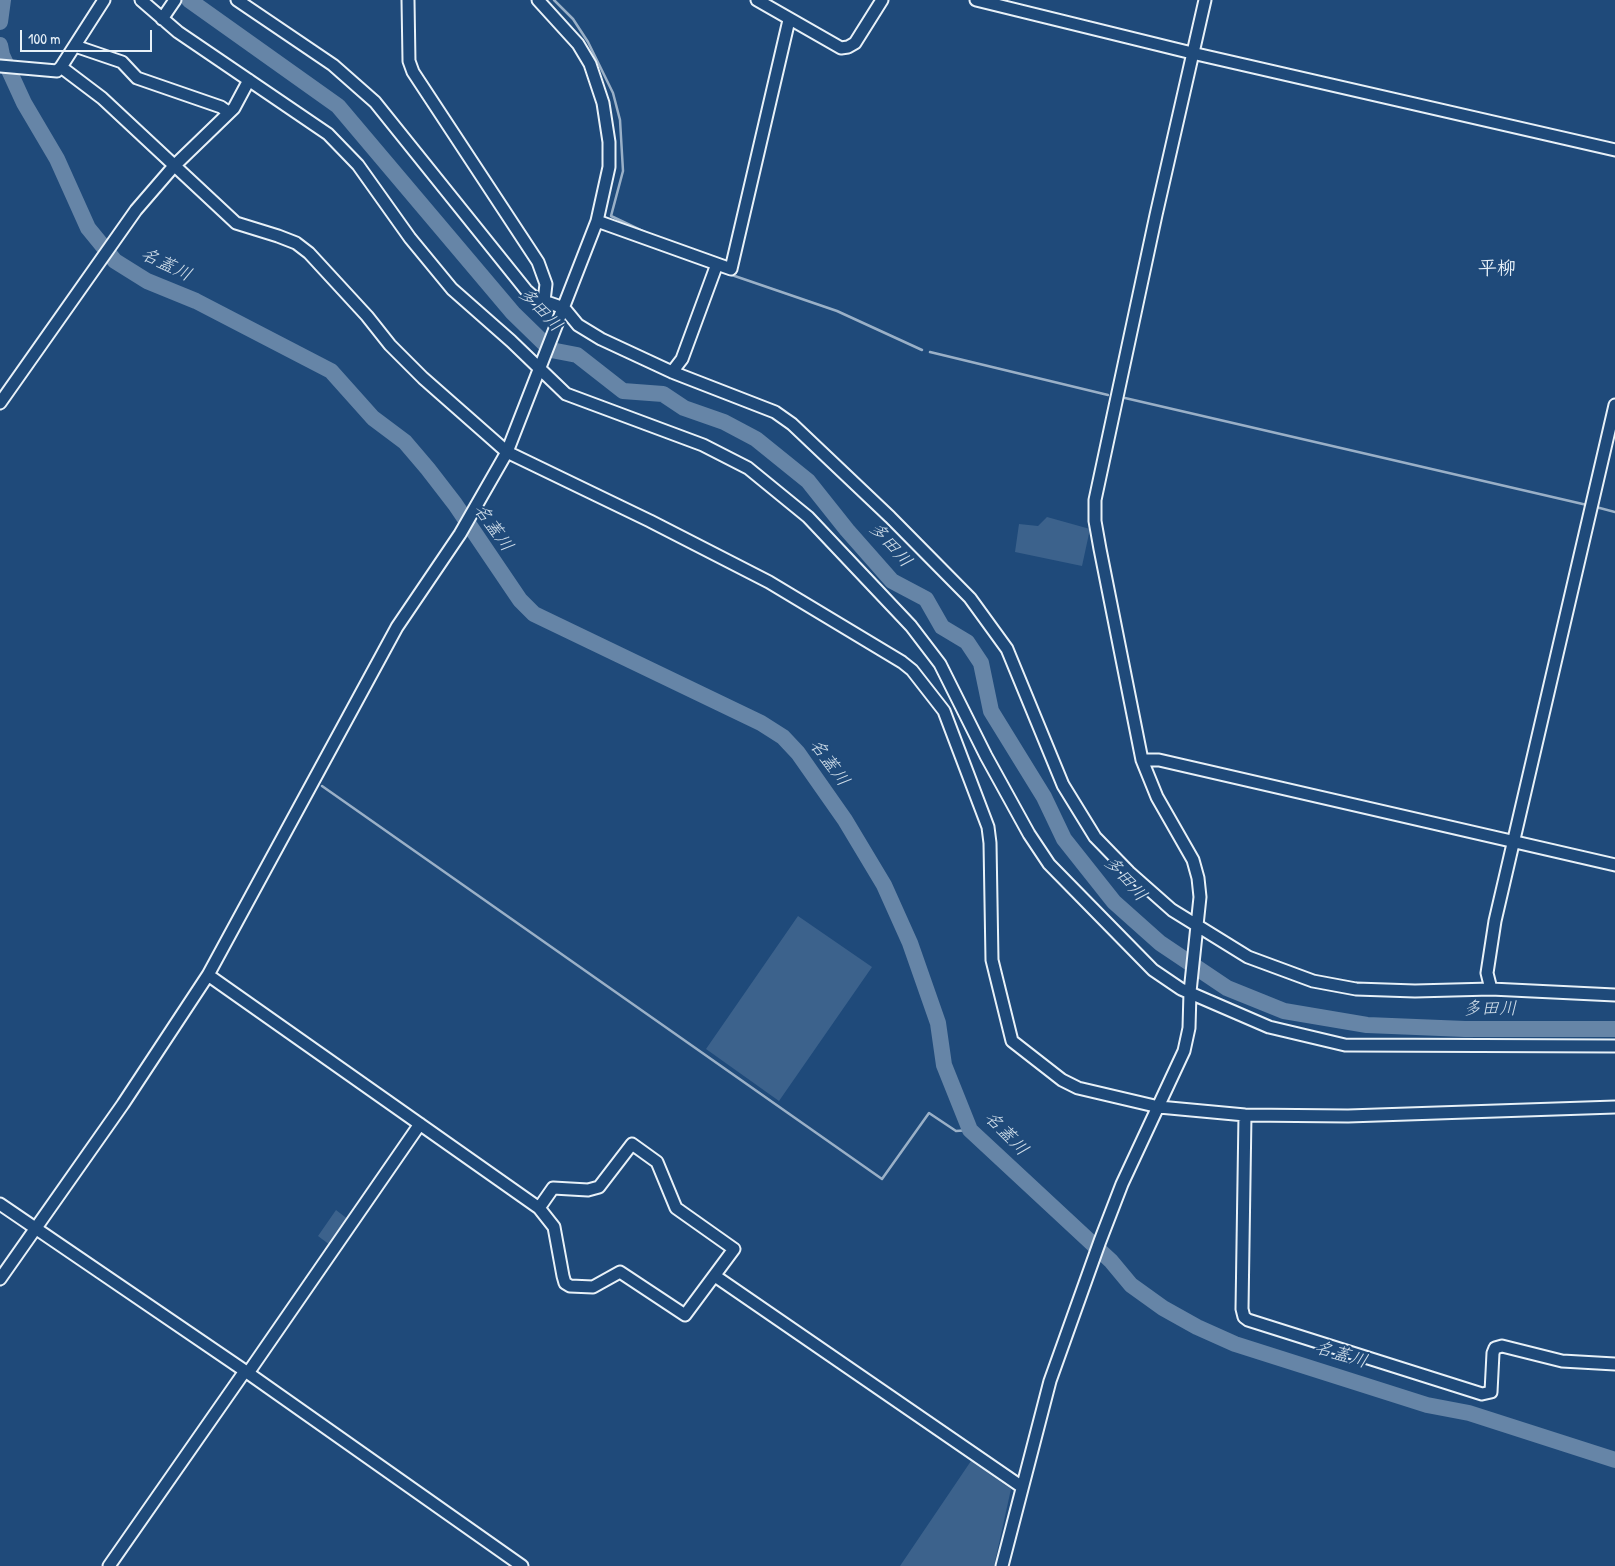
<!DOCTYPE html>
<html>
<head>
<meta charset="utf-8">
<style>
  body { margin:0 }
  #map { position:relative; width:1615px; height:1566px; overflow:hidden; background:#1f4a7a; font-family:"Patrick Hand",sans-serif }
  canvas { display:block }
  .scale { position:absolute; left:20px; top:30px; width:132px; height:22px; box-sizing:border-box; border:2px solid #e8f1f8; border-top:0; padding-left:6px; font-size:15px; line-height:18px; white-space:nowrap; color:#e8f1f8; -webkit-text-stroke:4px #1f4a7a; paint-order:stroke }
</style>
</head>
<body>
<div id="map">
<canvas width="1615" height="1566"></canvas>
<div class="scale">100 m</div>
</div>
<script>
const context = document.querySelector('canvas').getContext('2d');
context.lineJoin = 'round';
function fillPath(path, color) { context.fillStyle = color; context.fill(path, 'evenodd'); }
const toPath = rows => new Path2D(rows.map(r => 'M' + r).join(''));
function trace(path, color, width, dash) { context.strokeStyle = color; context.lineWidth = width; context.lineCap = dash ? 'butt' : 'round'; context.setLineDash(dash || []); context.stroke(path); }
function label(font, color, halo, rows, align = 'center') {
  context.font = font + ' "Patrick Hand","Klee One",sans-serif'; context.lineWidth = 4; context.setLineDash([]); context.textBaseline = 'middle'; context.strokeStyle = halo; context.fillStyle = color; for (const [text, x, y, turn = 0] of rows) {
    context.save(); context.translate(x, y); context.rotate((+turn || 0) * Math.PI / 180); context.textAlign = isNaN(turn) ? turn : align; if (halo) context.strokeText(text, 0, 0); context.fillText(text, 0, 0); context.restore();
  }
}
fillPath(toPath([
  [1047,517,1090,529,1082,566,1015,552,1019,524,1038,526],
  [798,916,872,967,779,1101,706,1049],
  [336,1210,349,1220,330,1245,318,1236],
  [971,1461,1011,1489,994,1566,900,1566]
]), '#3c628c');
trace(toPath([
  [554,0,573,19,588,42,613,93,620,120,623,171,611,216,651,235],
  [691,249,714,257],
  [723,272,837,311,922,350],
  [930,352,1108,395],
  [1125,398,1587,505],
  [1596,507,1615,512],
  [322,786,882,1179,929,1113,956,1131,970,1130]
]), '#9ab0c7', 2.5);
trace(toPath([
  [189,0,338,106,513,313,551,350,577,355,623,391,663,394,684,408,724,422,756,439,808,481,847,530,892,581,926,599,942,627,967,642,981,663,991,711,1044,797,1064,839,1114,902,1160,943,1227,988,1284,1011,1367,1025,1465,1029,1615,1029],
  [0,22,3,0],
  [0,45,2,55,24,103,57,159,88,228,115,261,147,281,196,301,331,371,373,418,405,442,428,469,455,504,520,600,534,614,761,723,783,737,798,753,845,820,884,885,910,943,938,1023,944,1065,970,1130,1111,1261,1131,1285,1163,1308,1197,1327,1235,1344,1427,1405,1469,1413,1615,1460]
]), '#6685a7', 16);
const minor = toPath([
  [141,0,178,32,328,134,358,165,410,238,452,289,511,341,566,394,703,445,748,468,808,517,911,626,940,664,986,756,1029,834,1049,864,1153,970,1181,989,1269,1027,1345,1045,1615,1046],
  [237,0,333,65,375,102,526,290,535,298,564,308,578,325,601,339,672,372,775,412,792,424,890,517,970,598,1007,649,1063,785,1095,837,1129,872,1172,910,1248,957,1313,981,1356,989,1415,991,1491,989,1615,995],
  [408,0,409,61,413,72,538,262,546,284,544,301],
  [757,0,841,48,848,47,855,43,882,0],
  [976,0,1192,53,1615,150],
  [162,19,175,0],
  [75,46,122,62,137,78,221,107,228,112],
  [0,66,57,71,61,67,104,0],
  [61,67,102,98,236,223,278,236,296,243,309,253,367,316,390,345,423,378,507,452,650,521,769,582,902,662,912,670,944,711,988,827,990,843,992,960,1012,1041,1062,1080,1078,1088,1159,1107,1245,1115,1348,1116,1615,1107],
  [597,221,717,264],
  [672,372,682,359,717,264,731,269,789,20],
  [0,403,136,210,174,166,234,108,249,80],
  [1142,760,1159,760,1615,865],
  [208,975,539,1208,554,1227,563,1276,565,1283,570,1286,593,1287,620,1272,685,1315,734,1249,676,1208,657,1162,632,1144,599,1187,588,1190,553,1188,539,1208],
  [1491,989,1487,973,1495,921,1615,405],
  [1245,1115,1242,1309,1244,1317,1248,1320,1482,1394,1491,1392,1493,1353,1495,1348,1502,1346,1562,1361,1615,1364],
  [0,1204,248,1373,522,1566],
  [715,1276,1022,1487],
  [0,1279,123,1104,208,975,397,627,460,534,507,452,597,221,609,167,609,142,603,103,590,64,578,44,538,0],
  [248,1373,420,1124],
  [109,1566,245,1371],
  [1002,1566,1050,1381,1100,1241,1122,1184,1184,1051,1189,1028,1190,992,1200,897,1198,878,1193,860,1157,797,1142,760,1100,549,1095,521,1095,500,1156,215,1205,0]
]);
trace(minor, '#e8f1f8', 15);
trace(minor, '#1f4a7a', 11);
label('italic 18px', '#d4e1ec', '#1f4a7a', [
  ["名蓋川",166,265,26],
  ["多田川",540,310,46],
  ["名蓋川",493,528,55],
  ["多田川",890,545,48],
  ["名蓋川",829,763,54],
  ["多田川",1125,879,48],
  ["多田川",1490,1009],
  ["名蓋川",1006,1134,46],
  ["名蓋川",1341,1355,17]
]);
label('bold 19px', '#e8f1f8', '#1f4a7a', [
  ["平柳",1497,269]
]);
</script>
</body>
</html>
